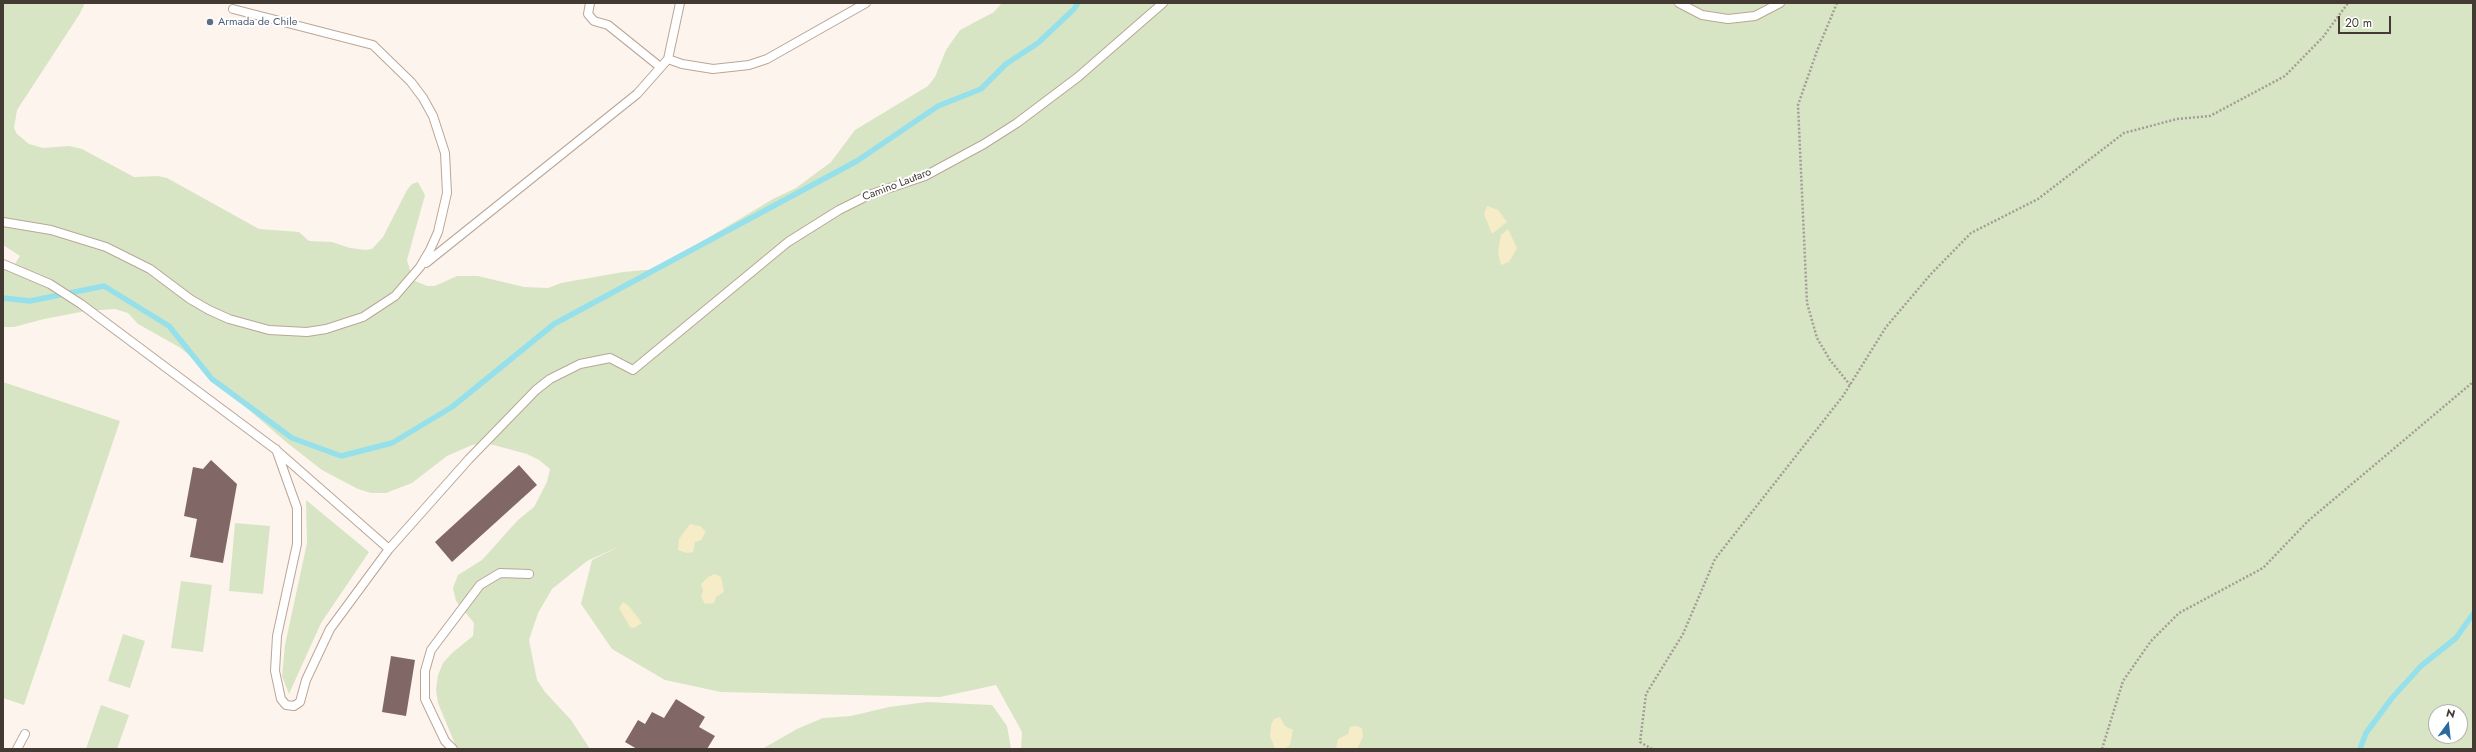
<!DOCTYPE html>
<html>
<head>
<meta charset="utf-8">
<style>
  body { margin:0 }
  #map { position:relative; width:2476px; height:752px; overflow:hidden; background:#fdf4ed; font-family:Jost,sans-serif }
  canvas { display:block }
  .frame { position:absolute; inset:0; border:4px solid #423a33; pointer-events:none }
  .north { position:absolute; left:2428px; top:704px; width:40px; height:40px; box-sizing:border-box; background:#fff; border:1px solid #b3b0ad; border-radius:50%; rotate:15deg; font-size:11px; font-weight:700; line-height:16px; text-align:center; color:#423a33 }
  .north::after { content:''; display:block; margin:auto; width:14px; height:18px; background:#2b6aa1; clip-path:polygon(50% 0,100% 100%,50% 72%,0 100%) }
  .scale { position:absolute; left:2338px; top:16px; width:53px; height:18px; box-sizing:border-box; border:2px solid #423a33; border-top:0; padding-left:5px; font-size:12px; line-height:14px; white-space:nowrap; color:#423a33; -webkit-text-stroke:3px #fff; paint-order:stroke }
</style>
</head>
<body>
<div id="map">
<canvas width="2476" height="752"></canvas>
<div class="frame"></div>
<div class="north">N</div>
<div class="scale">20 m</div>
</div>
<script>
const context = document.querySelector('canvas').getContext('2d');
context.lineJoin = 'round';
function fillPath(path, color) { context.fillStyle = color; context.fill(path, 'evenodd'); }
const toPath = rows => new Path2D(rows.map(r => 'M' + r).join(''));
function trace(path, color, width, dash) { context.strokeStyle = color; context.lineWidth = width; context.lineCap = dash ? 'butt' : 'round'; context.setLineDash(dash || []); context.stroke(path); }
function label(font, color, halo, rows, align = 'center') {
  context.font = font + ' Jost,sans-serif'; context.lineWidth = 4; context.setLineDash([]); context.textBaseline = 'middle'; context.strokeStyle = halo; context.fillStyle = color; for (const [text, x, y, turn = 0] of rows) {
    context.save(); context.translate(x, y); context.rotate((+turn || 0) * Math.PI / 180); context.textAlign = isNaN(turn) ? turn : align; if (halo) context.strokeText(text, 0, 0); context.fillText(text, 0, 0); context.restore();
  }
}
fillPath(toPath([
  [3,3,85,3,79,15,17,110,14,128,17,134,29,144,43,148,69,146,82,149,134,177,158,176,167,178,259,229,299,232,309,241,332,242,350,248,366,250,372,249,383,237,407,190,412,184,418,182,425,195,407,260,413,280,427,286,435,286,457,276,478,276,524,287,548,288,561,283,623,272,656,269,773,199,796,188,831,162,855,130,928,86,935,77,946,50,960,30,994,12,1002,3,2473,3,2473,749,1021,749,1022,732,996,685,940,697,721,692,665,680,612,649,581,604,592,560,620,546,587,561,552,589,538,613,529,640,537,680,545,692,571,720,590,749,453,749,455,744,438,703,436,690,438,675,443,663,452,653,473,636,474,623,456,601,453,588,458,575,482,560,518,520,534,507,547,482,550,469,539,460,527,454,486,443,472,445,447,456,412,483,386,493,371,493,358,489,322,470,286,442,232,395,202,365,179,347,138,324,128,313,115,309,86,311,44,319,14,327,3,327,3,267,13,267,20,256,3,245],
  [2436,712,2460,712,2460,736,2436,736],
  [3,382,120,421,24,705,3,698],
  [306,500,369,552,321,623,289,694,282,676,285,645,307,543],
  [235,523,270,526,263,594,229,591],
  [181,581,212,585,203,652,171,648],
  [123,634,145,641,130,688,108,681],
  [927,702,992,705,1007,726,1011,749,762,749,797,729,823,718,851,716,889,707],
  [101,705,129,715,117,749,86,749]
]), '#d8e5c4');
fillPath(toPath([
  [1487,206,1498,210,1507,222,1492,234,1484,214],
  [1508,229,1517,248,1509,262,1501,265,1498,252,1501,235],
  [690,524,700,526,706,532,701,540,695,542,693,552,687,553,678,550,679,539],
  [715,574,721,577,724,592,716,597,714,603,705,604,701,597,703,591,701,584,708,577],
  [623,602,629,606,642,623,634,628,630,627,619,608],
  [1280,717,1285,726,1293,730,1290,745,1284,749,1275,749,1270,736,1271,725,1274,719],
  [1356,726,1362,728,1363,737,1357,749,1336,749,1338,739,1348,734,1350,727]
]), '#f6ecc7');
trace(toPath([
  [3,298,30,301,104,286,169,326,212,379,292,438,341,456,392,443,452,407,554,324,857,161,938,106,981,89,1006,64,1038,43,1074,9,1078,3],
  [2360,749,2366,733,2392,698,2421,666,2456,638,2473,614]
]), '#95e0eb', 5.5);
fillPath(toPath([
  [211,460,237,484,223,563,190,557,197,519,184,516,193,467,203,469],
  [519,465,537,485,452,562,435,542],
  [391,656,415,660,406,716,382,712],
  [676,699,705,717,699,727,715,736,707,749,637,749,625,742,638,720,645,724,652,712,664,718]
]), '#816866');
const service = toPath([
  [590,3,588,14,594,21,608,25,659,66],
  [1679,3,1702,15,1728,19,1755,16,1780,3],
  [668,59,680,3],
  [3,222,51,230,106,247,150,269,190,299,209,310,229,319,269,330,307,332,326,329,363,317,395,296,420,267,430,250,438,232,447,193,445,153,433,116,423,98,411,82,373,45,233,9],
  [426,263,637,94,668,59,682,64,713,69,749,65,767,59,866,3],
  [3,264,50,284,81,304,275,449,389,549,469,459,536,390,550,379,580,364,610,358,633,370,788,242,839,210,869,195,925,176,984,144,1017,123,1078,77,1163,3],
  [276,449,297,508,297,544,277,636,275,671,281,699,286,705,294,706,300,702,306,680,330,629,389,549],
  [17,749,25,734],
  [453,749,445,741,425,699,425,671,431,650,480,585,500,573,529,574]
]);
trace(service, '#bba696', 10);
trace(toPath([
  [1837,3,1817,51,1798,105,1807,303,1817,338,1830,360,1850,385],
  [1652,749,1640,742,1646,694,1683,634,1715,559,1843,396,1886,327,1931,274,1971,233,2038,199,2124,133,2177,119,2210,116,2285,76,2323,37,2348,3],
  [2102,749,2123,681,2151,641,2179,613,2263,568,2308,521,2473,382]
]), '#a49c95', 2.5, [2, 2]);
trace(service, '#fff', 8);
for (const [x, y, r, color] of [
  [210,22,4,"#5c6f8a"]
]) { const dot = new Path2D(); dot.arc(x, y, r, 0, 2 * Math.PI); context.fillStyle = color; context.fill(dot); trace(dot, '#fff', 1.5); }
label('11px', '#4e5e75', '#fff', [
  ["Armada de Chile",218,22]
], 'left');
label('11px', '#423a33', '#fff', [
  ["Camino Lautaro",897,185,-21]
]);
</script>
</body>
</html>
